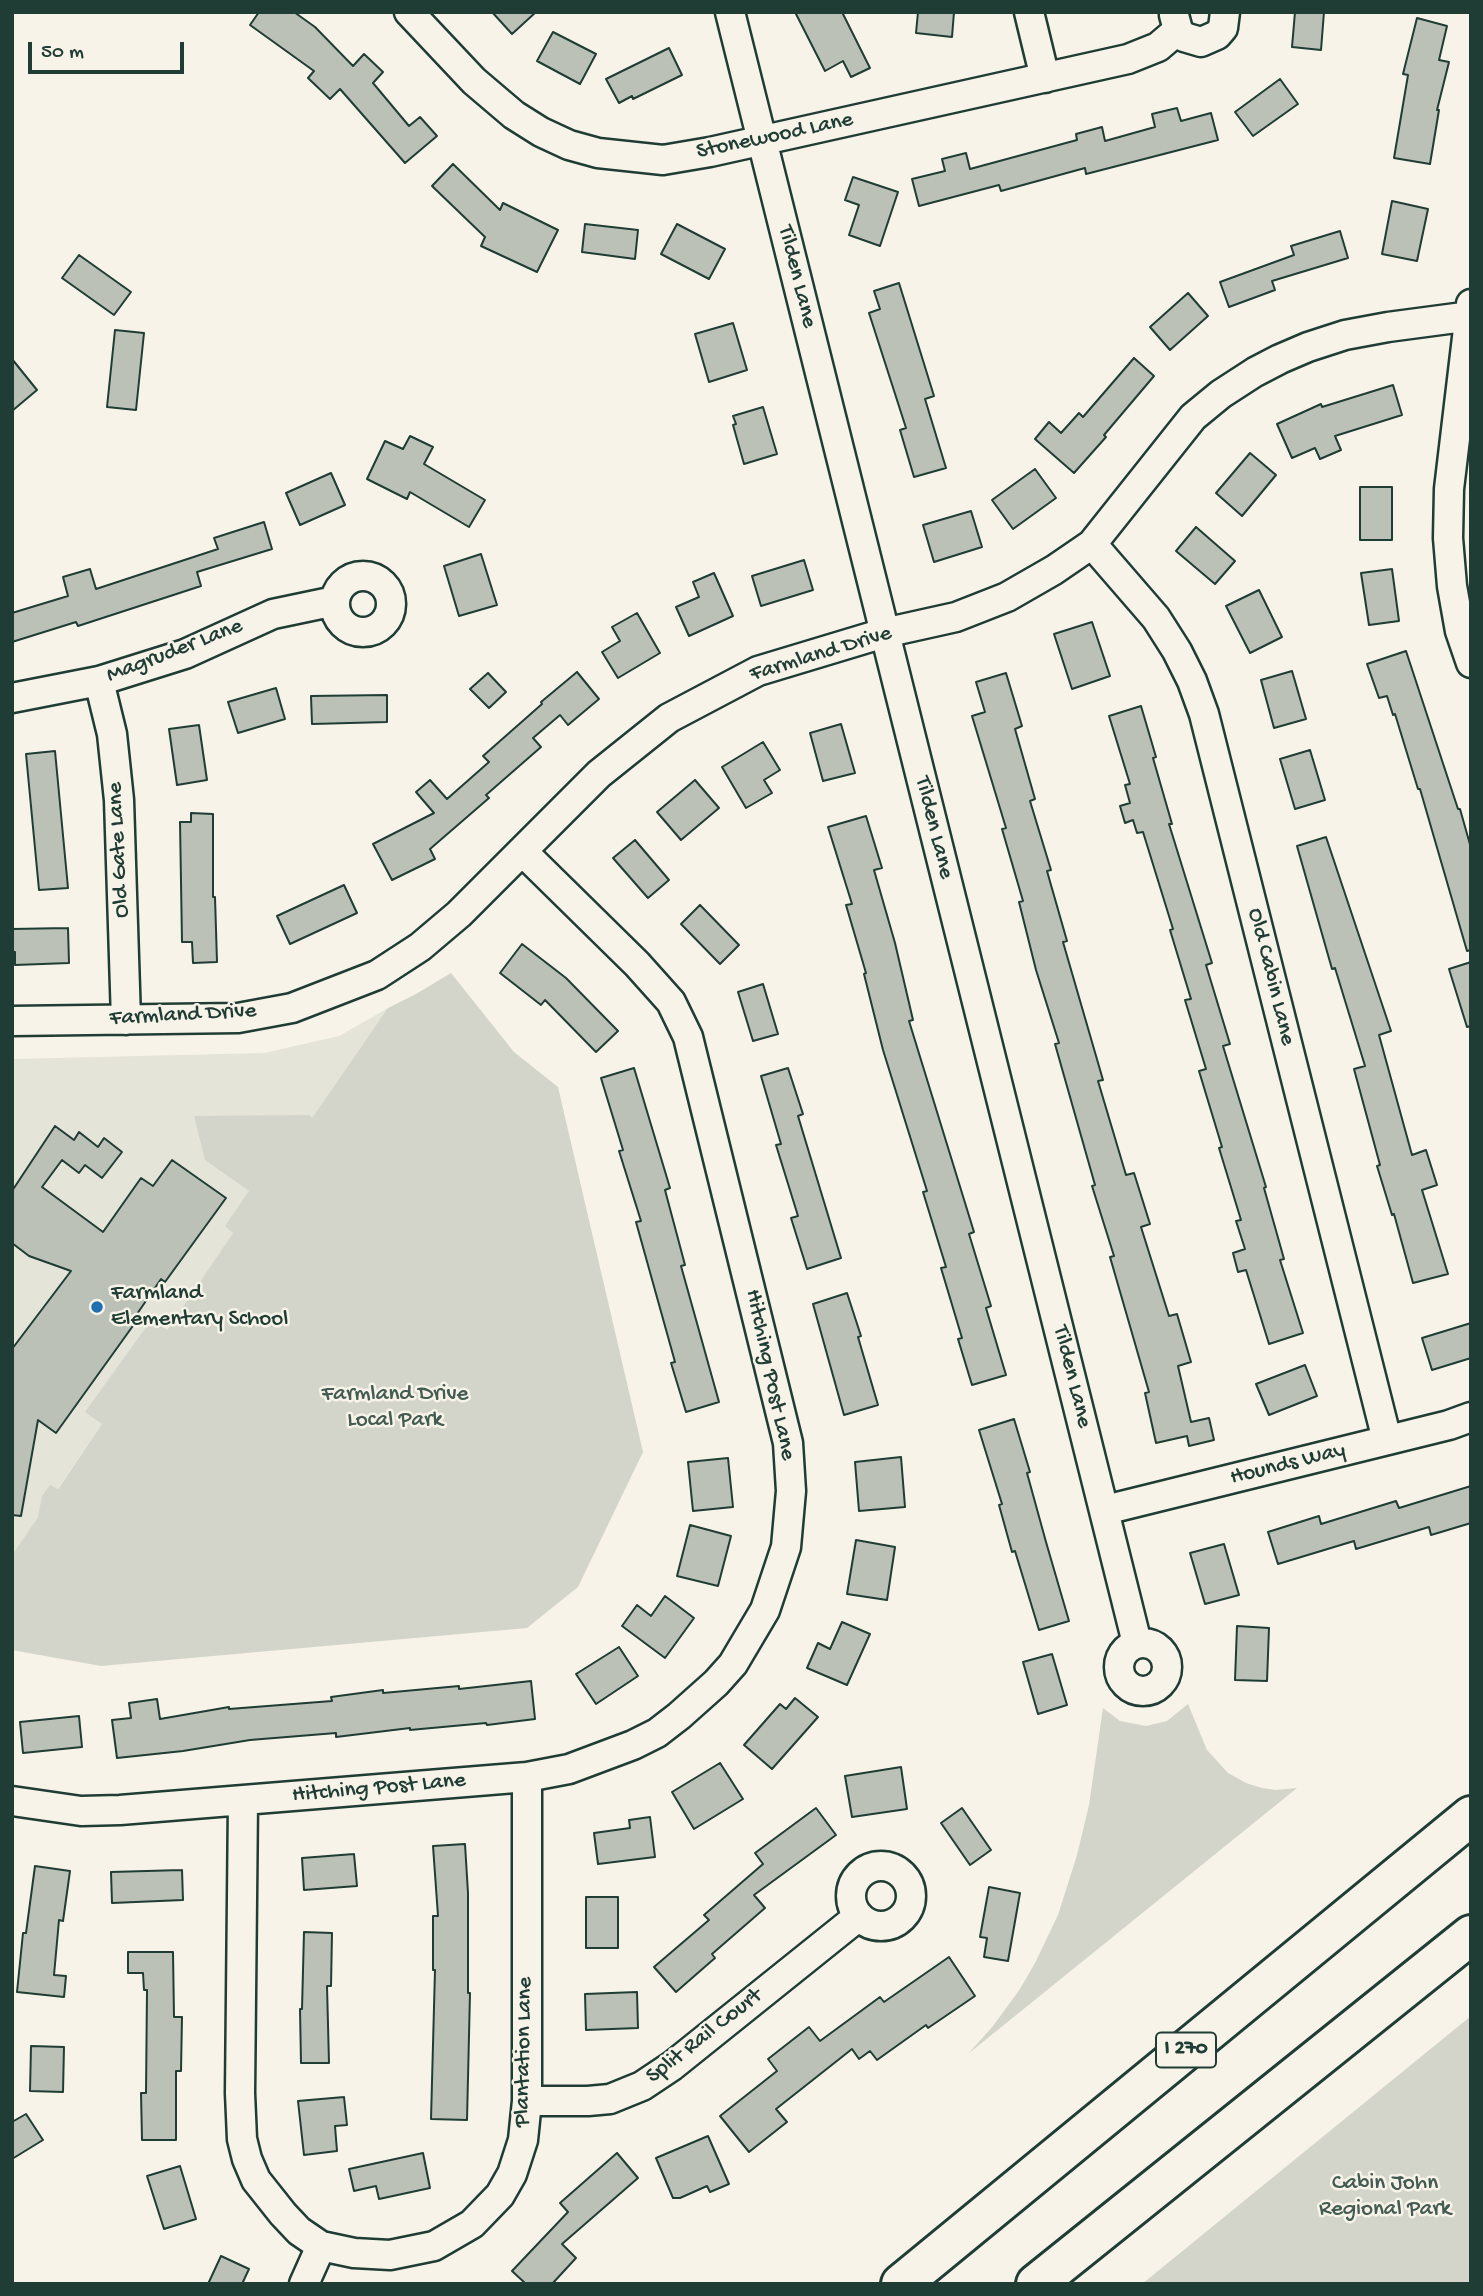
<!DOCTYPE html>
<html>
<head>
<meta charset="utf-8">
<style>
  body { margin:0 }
  #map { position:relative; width:1483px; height:2296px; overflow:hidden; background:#f7f3e8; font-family:"Gochi Hand",sans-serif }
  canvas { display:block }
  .frame { position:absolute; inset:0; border:14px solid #1f3d34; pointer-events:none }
  .scale { position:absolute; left:28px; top:42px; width:156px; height:32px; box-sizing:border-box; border:4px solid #1f3d34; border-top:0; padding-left:9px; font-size:21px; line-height:24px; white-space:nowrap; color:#1f3d34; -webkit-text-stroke:5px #f7f3e8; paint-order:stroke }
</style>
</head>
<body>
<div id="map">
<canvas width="1483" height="2296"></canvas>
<div class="frame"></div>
<div class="scale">50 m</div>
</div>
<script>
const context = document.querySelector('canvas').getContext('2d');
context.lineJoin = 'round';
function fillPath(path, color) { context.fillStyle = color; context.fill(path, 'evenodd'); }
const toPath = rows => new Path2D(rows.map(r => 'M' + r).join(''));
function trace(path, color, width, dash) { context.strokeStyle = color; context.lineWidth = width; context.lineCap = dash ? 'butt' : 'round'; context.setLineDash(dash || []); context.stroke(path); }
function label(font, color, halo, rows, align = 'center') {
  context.font = font + ' "Gochi Hand",sans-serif'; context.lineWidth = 5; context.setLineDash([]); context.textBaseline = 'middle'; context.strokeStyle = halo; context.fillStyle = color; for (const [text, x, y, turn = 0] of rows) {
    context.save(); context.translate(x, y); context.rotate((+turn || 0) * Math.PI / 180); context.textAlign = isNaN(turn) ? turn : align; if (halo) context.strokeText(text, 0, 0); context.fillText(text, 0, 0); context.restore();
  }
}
fillPath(toPath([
  [390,1007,361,1047,12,1555,12,1059,264,1053,339,1036]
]), '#e5e4d9');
fillPath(toPath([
  [451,973,514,1052,558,1087,643,1452,578,1587,527,1628,101,1666,12,1650,12,1555,38,1517,42,1496,50,1485,58,1489,102,1424,85,1412,152,1319,167,1330,233,1233,225,1226,249,1191,205,1160,194,1116,309,1115,312,1118,388,1008,416,994],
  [1188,1704,1207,1750,1228,1773,1246,1783,1262,1788,1276,1790,1297,1788,968,2054,993,2026,1020,1989,1035,1963,1058,1915,1077,1855,1089,1805,1103,1708,1120,1721,1146,1726,1167,1721],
  [1471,2016,1471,2284,1142,2284]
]), '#d3d5ca');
const building = toPath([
  [259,12,294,12,315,27,353,66,364,54,383,72,373,83,409,126,420,117,437,136,405,163,340,89,330,99,308,78,314,71,250,25,259,12],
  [492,12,536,12,512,34,492,12],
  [795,12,842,12,870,68,851,77,843,61,825,71,795,12],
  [918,12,954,12,952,37,916,33,918,12],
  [1295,12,1324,12,1321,50,1292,47,1295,12],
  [1417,18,1447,26,1439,60,1449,62,1437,110,1439,110,1430,164,1394,158,1408,75,1403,74,1417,18],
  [553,32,596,54,580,84,537,61,553,32],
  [669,48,682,75,633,99,632,96,619,103,606,79,669,48],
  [1280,79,1298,104,1253,136,1235,112,1280,79],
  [1177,108,1181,121,1211,113,1218,140,1086,174,1085,168,1001,191,999,185,919,206,912,179,945,171,942,159,966,153,970,169,1077,140,1076,134,1102,127,1105,141,1155,127,1152,114,1177,108],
  [453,164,500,210,503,203,558,230,537,272,481,246,485,237,432,186,453,164],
  [853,177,898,192,880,246,849,235,859,205,845,200,853,177],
  [1392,201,1428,209,1417,261,1382,254,1392,201],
  [585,224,638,230,635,259,582,252,585,224],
  [677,224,725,249,709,279,661,254,677,224],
  [1340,231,1348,258,1272,281,1275,290,1229,307,1220,282,1294,255,1291,246,1340,231],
  [79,255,131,292,114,315,62,278,79,255],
  [899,283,934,396,925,399,946,468,914,477,900,430,906,428,869,313,880,309,874,291,899,283],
  [1188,293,1208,316,1170,350,1150,327,1188,293],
  [733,323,747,370,709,382,695,334,733,323],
  [115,330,144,333,136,410,107,407,115,330],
  [1134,358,1154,376,1104,435,1106,437,1074,473,1035,439,1049,422,1061,433,1079,413,1083,417,1134,358],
  [12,359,37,390,12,411,12,359],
  [1393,385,1402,415,1335,436,1341,450,1320,459,1315,448,1292,458,1277,424,1321,404,1322,407,1393,385],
  [763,407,777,454,744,464,733,425,736,424,733,416,763,407],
  [410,436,433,447,424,464,485,500,469,527,410,492,407,499,367,479,385,441,403,449,410,436],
  [1250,453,1276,475,1242,516,1216,493,1250,453],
  [1035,469,1056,498,1013,529,992,500,1035,469],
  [331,473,345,505,300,525,286,493,331,473],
  [1360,487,1392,487,1392,540,1360,540,1360,487],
  [971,511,982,547,934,562,923,525,971,511],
  [264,522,272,549,197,572,201,586,78,626,76,622,12,642,12,613,68,596,63,577,90,569,96,589,218,549,214,538,264,522],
  [1196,527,1235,561,1215,584,1176,551,1196,527],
  [481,554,497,605,459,616,444,566,481,554],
  [804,560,813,590,761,606,752,576,804,560],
  [1392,569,1399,621,1369,625,1361,573,1392,569],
  [714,573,733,616,689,636,676,607,699,597,693,582,714,573],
  [1259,590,1282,637,1250,653,1226,606,1259,590],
  [637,613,660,653,618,678,602,652,620,641,612,627,637,613],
  [1092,622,1110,676,1072,689,1054,634,1092,622],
  [1406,651,1458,809,1460,809,1471,848,1471,950,1467,951,1420,789,1418,789,1395,714,1393,715,1387,696,1379,698,1367,664,1406,651],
  [1292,671,1306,719,1274,728,1261,680,1292,671],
  [577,672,599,699,568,725,560,715,533,738,541,747,486,795,489,798,430,849,435,859,392,880,373,844,434,813,416,792,430,780,447,799,489,762,483,756,542,704,541,702,577,672],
  [488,673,506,692,489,708,470,689,488,673],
  [1006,673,1022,726,1015,729,1035,799,1030,801,1051,870,1047,871,1067,941,1063,942,1103,1080,1098,1081,1126,1175,1134,1173,1150,1224,1141,1227,1169,1316,1177,1314,1191,1362,1178,1366,1191,1422,1209,1418,1214,1440,1189,1446,1187,1436,1156,1443,1145,1393,1149,1392,1110,1257,1114,1256,1092,1186,1095,1185,1055,1044,1059,1043,1036,970,1019,902,1023,901,1002,829,1006,828,972,716,985,712,976,682,1006,673],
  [276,688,285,719,238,733,228,702,276,688],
  [387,695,387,722,312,724,311,696,387,695],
  [1141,706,1156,757,1153,758,1172,824,1169,824,1212,963,1206,965,1230,1044,1223,1046,1266,1187,1264,1188,1284,1259,1280,1260,1303,1333,1269,1344,1246,1270,1238,1272,1233,1253,1245,1249,1236,1221,1241,1220,1219,1148,1222,1147,1199,1071,1206,1069,1185,1000,1191,999,1170,930,1173,929,1143,832,1137,833,1133,820,1125,823,1120,806,1130,803,1125,785,1130,784,1109,716,1141,706],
  [841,724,855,773,823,781,810,733,841,724],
  [199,725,207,780,177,785,169,729,199,725],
  [763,742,780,770,764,780,772,793,746,808,722,767,763,742],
  [1310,750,1325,800,1295,809,1280,759,1310,750],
  [55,751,68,888,39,890,26,754,55,751],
  [695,780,719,808,681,840,657,812,695,780],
  [191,813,213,814,213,897,215,897,217,962,193,963,192,942,182,942,180,822,191,822,191,813],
  [866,816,882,868,874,870,895,943,913,1020,909,1021,974,1232,969,1234,991,1306,986,1308,1006,1375,972,1385,958,1339,962,1338,941,1268,946,1267,923,1192,927,1191,883,1050,864,974,866,973,846,905,852,904,828,827,866,816],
  [1326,837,1391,1031,1379,1035,1412,1155,1426,1150,1437,1185,1422,1190,1448,1274,1413,1283,1394,1214,1392,1215,1377,1166,1380,1165,1354,1069,1365,1066,1335,968,1332,969,1297,846,1326,837],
  [635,840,669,880,648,898,613,858,635,840],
  [344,885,357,913,290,944,277,916,344,885],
  [700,905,739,945,720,964,681,924,700,905],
  [68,928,69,963,15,965,15,952,12,952,12,929,68,928],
  [522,944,566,978,618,1031,596,1052,545,1000,541,1005,500,973,522,944],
  [1471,962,1471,1026,1467,1027,1449,969,1471,962],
  [763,984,778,1034,753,1041,738,992,763,984],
  [634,1068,670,1188,665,1190,685,1265,681,1266,719,1402,686,1412,671,1363,675,1362,636,1222,641,1221,619,1151,623,1150,601,1078,634,1068],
  [788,1068,803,1114,798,1116,841,1258,807,1269,791,1218,798,1216,776,1145,781,1144,761,1076,788,1068],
  [55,1126,74,1140,79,1132,98,1147,104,1138,122,1152,102,1178,85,1165,79,1173,62,1160,42,1187,103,1232,141,1178,153,1186,172,1160,226,1198,165,1282,161,1279,137,1314,140,1316,56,1433,38,1420,21,1516,12,1515,12,1349,71,1271,29,1256,12,1243,12,1191,55,1126],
  [847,1293,861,1336,858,1337,878,1405,844,1415,813,1304,847,1293],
  [1471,1323,1471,1358,1432,1370,1422,1338,1471,1323],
  [1305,1365,1317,1396,1269,1415,1256,1384,1305,1365],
  [1014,1419,1030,1472,1027,1473,1046,1542,1069,1621,1039,1630,1015,1551,1012,1552,999,1505,1002,1504,979,1430,1014,1419],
  [901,1457,905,1507,859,1511,855,1462,901,1457],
  [728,1458,733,1507,693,1511,688,1462,728,1458],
  [1471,1486,1471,1523,1431,1535,1429,1527,1356,1549,1354,1541,1278,1564,1268,1532,1319,1516,1321,1524,1396,1501,1399,1508,1471,1486],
  [690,1525,731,1536,718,1586,677,1576,690,1525],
  [856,1540,895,1547,887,1600,847,1594,856,1540],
  [1224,1544,1239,1595,1205,1604,1190,1553,1224,1544],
  [665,1596,694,1618,665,1658,622,1626,637,1605,651,1616,665,1596],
  [842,1622,870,1634,847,1685,807,1668,818,1643,830,1649,842,1622],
  [1237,1626,1269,1628,1267,1681,1235,1680,1237,1626],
  [619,1647,638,1676,596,1704,576,1674,619,1647],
  [1052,1654,1067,1705,1038,1714,1023,1662,1052,1654],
  [531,1681,535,1719,487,1725,486,1723,410,1730,410,1728,336,1737,336,1733,250,1740,183,1751,117,1758,112,1720,131,1718,129,1703,157,1699,160,1719,229,1707,229,1709,332,1701,331,1697,383,1690,383,1693,459,1686,459,1689,531,1681],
  [795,1698,818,1717,772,1769,744,1745,780,1704,786,1709,795,1698],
  [79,1716,82,1747,23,1753,20,1722,79,1716],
  [720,1763,743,1799,694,1829,672,1792,720,1763],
  [901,1767,907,1809,852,1817,845,1776,901,1767],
  [816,1808,836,1835,754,1895,765,1908,712,1954,715,1958,676,1992,654,1967,709,1920,704,1915,763,1864,755,1853,816,1808],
  [962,1808,991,1850,970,1865,941,1823,962,1808],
  [650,1817,655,1857,598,1864,594,1833,630,1828,629,1820,650,1817],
  [465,1844,468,1893,468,1993,470,1993,467,2120,431,2119,435,1970,433,1970,433,1916,438,1916,433,1846,465,1844],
  [354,1854,357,1886,304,1890,302,1858,354,1854],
  [35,1866,70,1871,63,1921,59,1920,54,1975,66,1976,64,1997,17,1992,23,1933,26,1933,35,1866],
  [182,1870,183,1900,112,1903,111,1872,182,1870],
  [989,1887,1020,1893,1008,1961,984,1957,987,1938,980,1937,989,1887],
  [586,1897,618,1897,618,1948,586,1948,586,1897],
  [304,1932,332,1933,331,1986,327,1986,329,2063,301,2063,300,2009,302,2009,304,1932],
  [128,1952,173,1952,174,2017,182,2017,181,2071,176,2071,176,2140,142,2140,141,2093,146,2093,147,1990,144,1990,143,1973,128,1973,128,1952],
  [949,1957,975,1996,928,2028,926,2025,877,2060,870,2051,859,2059,852,2049,776,2109,787,2122,749,2152,720,2116,777,2071,768,2059,809,2027,820,2041,880,1997,884,2002,949,1957],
  [637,1992,638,2028,586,2030,585,1994,637,1992],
  [31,2046,64,2047,63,2092,30,2091,31,2046],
  [344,2097,347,2125,335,2126,337,2151,304,2155,298,2101,344,2097],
  [26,2114,43,2140,12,2159,12,2122,26,2114],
  [708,2136,729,2184,710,2192,707,2186,680,2198,673,2198,656,2158,708,2136],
  [423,2153,430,2188,379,2199,376,2186,354,2191,349,2169,423,2153],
  [617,2153,638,2178,562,2244,576,2258,552,2284,526,2284,512,2271,568,2212,560,2203,617,2153],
  [180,2166,196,2219,164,2229,147,2176,180,2166],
  [221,2256,249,2269,242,2284,208,2284,221,2256]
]);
fillPath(building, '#bbc1b6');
trace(building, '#1f3d34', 2);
const minor = toPath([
  [409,12,474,81,514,115,541,132,569,145,598,153,663,160,710,152,1128,59,1158,47,1178,30],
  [730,12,1137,1643],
  [1029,12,1045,78],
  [1174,15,1178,30,1184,37,1201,42,1217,35,1223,28,1225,12],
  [1471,304,1449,489,1448,538,1452,586,1460,631,1471,663],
  [1092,544,1156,618,1177,651,1192,681,1204,714,1387,1440],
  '335 604a28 28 0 1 1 56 0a28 28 0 1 1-56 0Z',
  [99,681,112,734,119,800,126,1020],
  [12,698,99,681,185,654,273,614,335,601],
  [12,1021,238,1018,292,1008,377,975,420,947,459,914,599,774,669,718,758,671,884,633,956,617,1007,597,1054,570,1092,544,1193,417,1221,394,1255,372,1280,359,1308,347,1345,335,1388,327,1471,316],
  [1105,1510,1449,1425,1471,1417],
  '1119 1667a24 24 0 1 1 48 0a24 24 0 1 1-48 0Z',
  [12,1801,81,1811,120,1810,527,1777,569,1769,633,1745,657,1733,679,1716,716,1683,733,1664,765,1610,786,1547,791,1491,788,1443,688,1037,671,1002,637,964,522,851],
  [243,1801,240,2093,242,2139,247,2159,256,2180,283,2214,299,2231,321,2246,354,2253,390,2255,434,2246,472,2224,500,2195,512,2174,523,2140,527,2101,527,1777],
  '851 1896a30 30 0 1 1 60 0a30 30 0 1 1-60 0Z',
  [527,2101,588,2101,610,2099,642,2086,672,2066,859,1916],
  [304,2284,321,2246]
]);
const highway = toPath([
  [901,2284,1471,1816],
  [1036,2284,1471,1935]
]);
trace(minor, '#1f3d34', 33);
trace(highway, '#1f3d34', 44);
trace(minor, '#f7f3e8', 28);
trace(highway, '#f7f3e8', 38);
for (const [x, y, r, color] of [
  [97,1307,7,"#1f6fb2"]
]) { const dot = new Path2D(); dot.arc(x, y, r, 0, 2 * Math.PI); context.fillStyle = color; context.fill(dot); trace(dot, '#f7f3e8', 2.5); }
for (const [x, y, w] of [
  [1186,2050,60]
]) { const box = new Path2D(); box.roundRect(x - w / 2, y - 17.5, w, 35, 5); context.fillStyle = '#f7f3e8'; context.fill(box); trace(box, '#1f3d34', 2); }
label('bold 21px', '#1f3d34', null, [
  ["I 270",1186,2050]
]);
label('23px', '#1f3d34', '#f7f3e8', [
  ["Stonewood Lane",775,137,-12],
  ["Tilden Lane",796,277,76],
  ["Magruder Lane",175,652,-21],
  ["Farmland Drive",821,655,-17],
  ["Tilden Lane",933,828,76],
  ["Old Gate Lane",120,850,-93],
  ["Old Cabin Lane",1270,977,76],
  ["Farmland Drive",183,1016,-3],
  ["Hitching Post Lane",769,1375,78],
  ["Tilden Lane",1071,1377,76],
  ["Hounds Way",1288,1465,-14],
  ["Hitching Post Lane",379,1789,-5],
  ["Split Rail Court",705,2037,-38],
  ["Plantation Lane",525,2052,-89]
]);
label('23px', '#1f3d34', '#f7f3e8', [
  ["Farmland",111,1294],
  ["Elementary School",111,1320]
], 'left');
label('23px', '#435b52', '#f7f3e8', [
  ["Farmland Drive",395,1395],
  ["Local Park",395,1421],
  ["Cabin John",1385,2184],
  ["Regional Park",1385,2210]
]);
</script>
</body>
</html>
